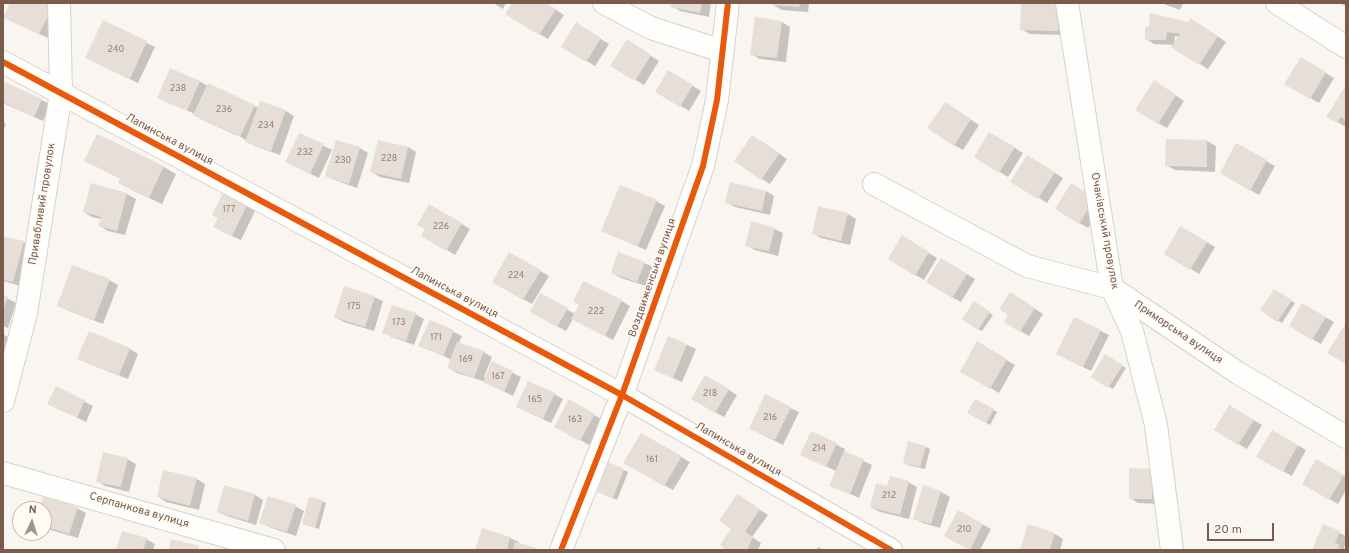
<!DOCTYPE html>
<html>
<head>
<meta charset="utf-8">
<style>
  body { margin:0 }
  #map { position:relative; width:1349px; height:553px; overflow:hidden; background:#f9f5f0; font-family:Overpass,sans-serif }
  canvas { display:block }
  .frame { position:absolute; inset:0; border:4px solid #7a5c4d; pointer-events:none }
  .north { position:absolute; left:12px; top:501px; width:40px; height:40px; box-sizing:border-box; background:#fffaf3; border:1px solid #cabbb1; border-radius:50%; rotate:4deg; font-size:11px; font-weight:700; line-height:16px; text-align:center; color:#7a5c4d }
  .north::after { content:''; display:block; margin:auto; width:14px; height:18px; background:#a69286; clip-path:polygon(50% 0,100% 100%,50% 72%,0 100%) }
  .scale { position:absolute; left:1207px; top:523px; width:67px; height:18px; box-sizing:border-box; border:2px solid #7a5c4d; border-top:0; padding-left:5px; font-size:12px; line-height:14px; white-space:nowrap; color:#7a5c4d; -webkit-text-stroke:3px #fffaf3; paint-order:stroke }
</style>
</head>
<body>
<div id="map">
<canvas width="1349" height="553"></canvas>
<div class="frame"></div>
<div class="north">N</div>
<div class="scale">20 m</div>
</div>
<script>
const context = document.querySelector('canvas').getContext('2d');
context.lineJoin = 'round';
function fillPath(path, color) { context.fillStyle = color; context.fill(path, 'evenodd'); }
const toPath = rows => new Path2D(rows.map(r => 'M' + r).join(''));
function trace(path, color, width, dash) { context.strokeStyle = color; context.lineWidth = width; context.lineCap = dash ? 'butt' : 'round'; context.setLineDash(dash || []); context.stroke(path); }
function label(font, color, halo, rows, align = 'center') {
  context.font = font + ' Overpass,sans-serif'; context.lineWidth = 3; context.setLineDash([]); context.textBaseline = 'middle'; context.strokeStyle = halo; context.fillStyle = color; for (const [text, x, y, turn = 0] of rows) {
    context.save(); context.translate(x, y); context.rotate((+turn || 0) * Math.PI / 180); context.textAlign = isNaN(turn) ? turn : align; if (halo) context.strokeText(text, 0, 0); context.fillText(text, 0, 0); context.restore();
  }
}
fillPath(toPath([
  [11,3,62,9,48,38,13,22],
  [493,3,506,3,503,9],
  [513,3,545,3,564,15,548,39,506,14],
  [672,3,711,3,709,17,680,11,672,6],
  [774,3,809,3,808,12,782,10,773,5],
  [1022,3,1067,3,1066,35,1030,34,1021,29],
  [1161,3,1183,3,1180,10],
  [1340,3,1346,3,1346,7],
  [103,22,155,47,138,83,86,58],
  [782,22,790,27,786,62,760,59,751,54],
  [1189,23,1199,24,1226,42,1208,69,1173,47,1179,37,1175,36,1174,45,1154,44,1146,39],
  [584,29,609,44,595,66,562,46],
  [635,46,659,61,644,85,612,66],
  [1309,63,1334,78,1319,103,1286,84],
  [669,71,701,91,689,111,656,91],
  [199,81,208,86,259,108,261,102,286,111,294,116,280,155,255,146,236,134,235,135,203,120,194,115,195,114,167,102],
  [3,82,50,104,43,121,3,103],
  [1162,86,1184,101,1167,128,1158,123],
  [1346,87,1346,127,1328,117],
  [953,108,979,125,963,150,954,145],
  [3,122,6,124,3,132],
  [990,133,1023,153,1008,177,975,157],
  [299,134,332,150,319,178,286,162],
  [1167,140,1207,141,1216,146,1215,172,1175,170,1166,165],
  [379,141,408,147,416,152,409,183,380,177,372,172],
  [761,141,787,159,770,184,762,179],
  [1237,145,1275,166,1259,195,1221,173],
  [360,148,368,153,357,188,335,180,326,176],
  [86,161,164,167,176,174,162,204,132,190,119,183,121,179],
  [1036,161,1063,178,1047,203,1012,181],
  [92,184,127,194,136,199,125,235,108,231,100,226,101,219,92,217,84,212],
  [766,191,774,196,770,215,735,207,726,202],
  [656,201,665,206,646,250,611,235,602,230],
  [1103,204,1088,228,1056,209],
  [430,205,470,229,455,255,422,235,426,229],
  [246,206,255,211,241,240,223,232,219,217],
  [848,214,856,219,850,245,821,238,813,233],
  [1181,227,1215,247,1199,274,1165,253],
  [775,229,783,233,778,256,755,250,746,245],
  [3,237,23,242,32,247,21,286,3,281],
  [902,237,937,258,924,280,889,259],
  [510,254,549,276,532,304,493,282],
  [644,263,653,267,646,286,621,278,612,273],
  [950,264,975,279,961,302,952,297],
  [109,280,118,285,103,324,67,310,58,305],
  [1278,292,1295,303,1282,323,1261,310],
  [541,295,575,314,580,305,622,301,630,306,613,340,573,319,566,331,540,317],
  [3,296,16,303,8,328,3,326],
  [374,297,383,301,374,331,344,322,335,317],
  [1018,298,1043,314,1029,336,1005,322],
  [979,305,993,315,982,331,978,329],
  [1303,305,1334,322,1321,344,1290,326],
  [415,314,424,319,414,345,392,337,383,332],
  [430,321,462,336,459,343,483,352,492,357,484,377,486,378,493,363,521,377,513,396,483,381,457,373,449,368,452,360,420,345],
  [1101,331,1109,335,1091,371,1065,358],
  [89,333,130,349,138,354,128,379,87,363,79,358],
  [3,334,9,338,3,358],
  [669,337,696,349,682,382,655,370],
  [977,343,1015,365,999,393,961,371],
  [1105,356,1126,368,1113,389,1092,377],
  [706,376,737,395,724,417,692,399],
  [56,387,93,406,86,422,57,408],
  [554,394,563,399,551,423,517,407],
  [975,400,997,412,990,425,968,413],
  [569,401,603,420,589,445,556,426],
  [790,408,799,412,783,445,759,433],
  [1238,411,1262,425,1247,449,1215,430],
  [1272,431,1306,450,1292,476,1258,457],
  [812,433,845,449,844,452,872,465,859,498,831,485,836,471,810,459],
  [641,434,690,462,673,490,625,463],
  [926,447,930,449,925,469,908,465,904,462],
  [127,459,136,464,129,492,105,486,97,481],
  [1316,461,1346,477,1346,490,1338,504,1303,484],
  [624,470,628,472,617,500,598,492],
  [1152,470,1160,504,1138,503,1130,498],
  [197,479,205,484,199,510,166,502,158,497],
  [908,482,917,487,909,519,880,512,871,507,888,487],
  [225,487,255,495,263,500,256,525,227,516,218,512],
  [924,487,941,492,950,497,940,528,923,523,914,518],
  [745,500,768,515,752,537,761,543,758,550,729,550,732,528],
  [322,501,326,503,319,529,303,523],
  [295,506,304,511,296,536,269,527,260,522],
  [77,508,86,513,78,538,44,528,44,509,40,509],
  [958,511,991,529,980,550,971,550,953,541],
  [1028,526,1055,534,1063,539,1060,550,1021,550],
  [1324,526,1346,536,1346,542,1344,548,1346,550,1313,550],
  [482,530,510,538,519,542,518,544,537,550,476,550],
  [146,539,155,544,153,550,117,550],
  [818,547,824,550,816,550]
]), '#0003');
fillPath(toPath([
  [10,3,54,3,39,34,3,18],
  [512,3,546,3,556,9,539,35,505,14],
  [671,3,702,3,700,13,670,7],
  [773,3,800,3,799,7,772,5],
  [1021,3,1059,3,1058,31,1020,30],
  [1150,13,1188,22,1190,18,1218,36,1199,65,1171,47,1180,34,1167,32,1166,40,1145,40,1145,27,1149,27],
  [755,17,782,21,777,58,750,55],
  [103,20,147,41,130,79,85,58],
  [576,22,601,38,586,62,561,47],
  [627,39,651,55,635,81,610,66],
  [1301,57,1326,72,1310,99,1284,84],
  [170,68,200,81,187,111,157,98],
  [668,70,693,85,680,107,655,92],
  [1154,80,1176,95,1158,124,1135,110],
  [3,81,42,99,34,117,3,102],
  [208,83,255,105,240,137,193,115],
  [1346,85,1346,120,1341,117,1337,123,1326,117],
  [260,101,286,110,271,151,245,142],
  [945,102,971,119,954,146,927,128],
  [989,132,1015,147,999,173,974,157],
  [299,133,324,144,310,174,285,162],
  [97,134,164,166,149,198,118,183,120,178,84,161],
  [752,135,779,154,761,180,734,161],
  [1166,139,1207,140,1207,167,1165,166],
  [336,140,360,147,349,184,325,176],
  [378,140,408,147,401,179,370,172],
  [1236,143,1267,160,1250,191,1220,173],
  [1027,155,1055,172,1038,199,1010,182],
  [730,182,766,191,762,211,725,203],
  [91,183,127,193,117,231,98,226,101,217,83,212],
  [1071,183,1095,198,1079,224,1055,209],
  [620,185,657,200,638,246,601,231],
  [223,193,247,205,232,236,213,227,218,218,212,215],
  [429,204,462,223,446,251,421,236,425,229,417,225],
  [818,206,848,213,841,241,812,234],
  [751,221,775,228,769,251,745,246],
  [1180,226,1207,242,1190,270,1164,254],
  [902,235,929,252,915,276,888,259],
  [3,236,24,241,13,282,3,280],
  [509,252,541,270,523,300,492,282],
  [618,252,645,262,637,282,611,273],
  [941,258,967,274,952,298,926,282],
  [72,265,110,279,94,320,57,306],
  [583,281,622,300,605,336,571,319,579,305,573,302],
  [344,286,375,296,365,327,334,317],
  [1274,289,1292,300,1277,322,1260,310],
  [1010,292,1035,308,1020,332,1004,322,1008,315,999,309],
  [540,293,568,308,557,327,530,312],
  [3,295,8,297,3,310],
  [974,301,990,312,978,330,962,319],
  [1302,303,1326,317,1312,340,1289,326],
  [392,305,416,313,406,341,382,333],
  [1074,317,1101,330,1083,367,1056,354],
  [430,320,454,330,443,356,418,346],
  [1346,323,1346,364,1327,353],
  [89,331,130,348,119,375,77,359],
  [668,336,687,344,673,378,654,370],
  [977,341,1007,359,990,389,960,372],
  [457,342,484,351,474,378,447,368],
  [1105,354,1123,365,1108,388,1091,377],
  [492,361,513,371,504,392,483,382],
  [705,375,729,389,715,413,691,399],
  [528,381,555,393,543,419,516,407],
  [56,386,85,400,77,418,47,404],
  [765,394,791,407,775,440,749,429],
  [569,399,595,414,580,441,554,427],
  [975,399,994,409,986,423,967,413],
  [1229,405,1254,420,1238,445,1214,430],
  [1272,430,1298,445,1283,472,1256,457],
  [811,431,837,443,826,467,800,455],
  [641,433,682,456,664,486,623,463],
  [908,441,926,446,920,467,903,463],
  [844,451,864,459,850,494,829,486],
  [103,452,128,458,121,487,96,482],
  [1316,459,1344,475,1329,500,1302,484],
  [608,462,624,469,613,498,597,492],
  [1129,468,1153,469,1152,499,1129,499],
  [163,470,197,478,190,506,157,497],
  [890,476,909,481,900,515,870,507,876,483,887,486],
  [224,485,255,494,248,521,217,512],
  [923,485,941,491,931,524,913,519],
  [737,494,760,509,745,532,753,537,747,550,727,550,720,545,731,529,719,521],
  [268,496,296,505,287,532,259,523],
  [43,497,78,507,69,534,44,526,44,509,39,509],
  [309,497,323,500,315,528,302,524],
  [958,510,983,524,970,550,944,536],
  [1028,524,1055,533,1050,550,1020,550],
  [1323,524,1340,531,1335,543,1340,545,1338,550,1312,550],
  [482,528,510,537,507,550,475,550],
  [122,531,147,538,143,550,116,550],
  [171,539,199,546,198,550,169,550],
  [515,542,536,548,535,550,513,550]
]), '#e6ded7');
const street = toPath([
  [604,3,651,28,722,51],
  [1067,3,1112,288,1132,331,1156,425,1172,550],
  [1277,3,1346,47],
  [3,62,622,395,891,550],
  [874,184,1027,266,1112,288,1238,373,1346,437],
  [3,401,26,313,61,93,59,3],
  [3,473,274,550],
  [561,550,622,395,703,166,717,100,728,3]
]);
trace(street, '#d7d1cb', 24);
trace(street, '#fefefd', 22);
trace(toPath([
  [3,62,622,395,891,550],
  [561,550,622,395,703,166,717,100,728,3]
]), '#e8590c', 6);
label('9px', '#977e72', null, [
  ["240",116,50],
  ["238",178,89],
  ["236",224,110],
  ["234",266,126],
  ["232",305,153],
  ["228",389,159],
  ["230",343,161],
  ["177",229,210],
  ["226",441,227],
  ["224",516,276],
  ["175",354,307],
  ["222",596,312],
  ["173",399,323],
  ["171",436,338],
  ["169",466,360],
  ["167",498,377],
  ["218",710,394],
  ["165",535,400],
  ["216",770,418],
  ["163",575,420],
  ["214",819,449],
  ["161",652,460],
  ["212",889,496],
  ["210",964,530]
]);
label('11px', '#7a5c4d', '#fffaf3', [
  ["Лапинська вулиця",169,140,28],
  ["Привабливий провулок",43,204,-81],
  ["Очаківський провулок",1104,231,80],
  ["Воздвиженська вулиця",653,278,-71],
  ["Лапинська вулиця",454,293,28],
  ["Приморська вулиця",1178,333,34],
  ["Лапинська вулиця",738,450,30],
  ["Серпанкова вулиця",139,511,16]
]);
</script>
</body>
</html>
